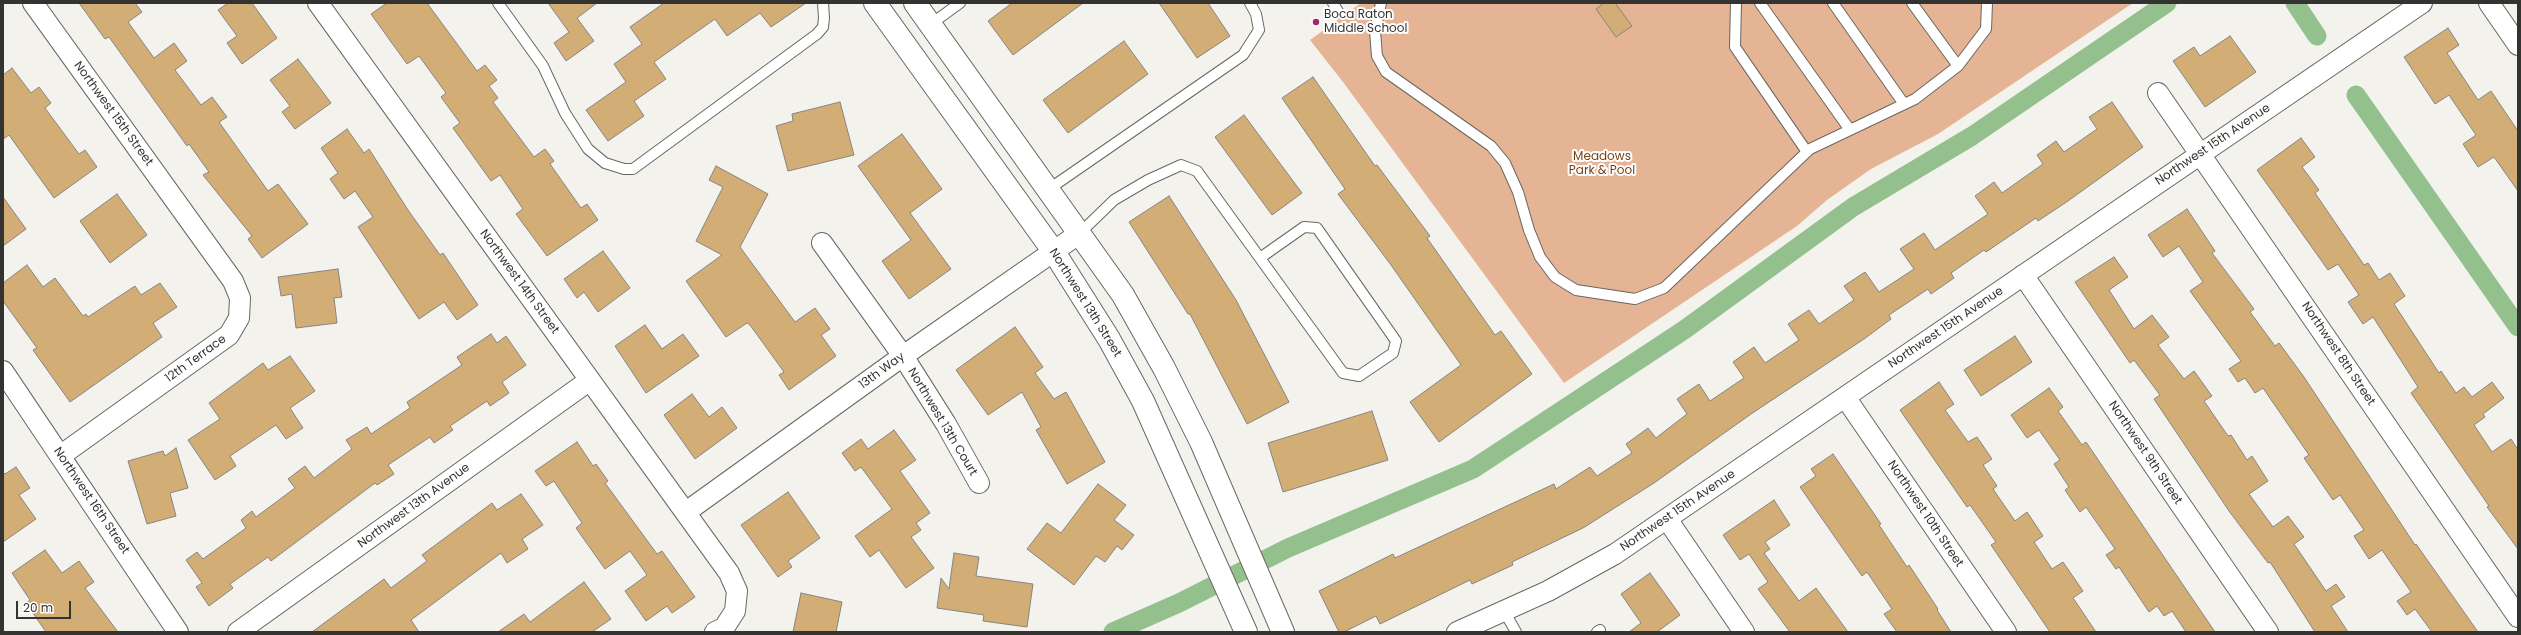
<!DOCTYPE html>
<html>
<head>
<meta charset="utf-8">
<style>
  body { margin:0 }
  #map { position:relative; width:2521px; height:635px; overflow:hidden; background:#f3f2ed; font-family:Poppins,sans-serif }
  canvas { display:block }
  .frame { position:absolute; inset:0; border:4px solid #333331; pointer-events:none }
  .scale { position:absolute; left:16px; top:601px; width:55px; height:18px; box-sizing:border-box; border:2px solid #333331; border-top:0; padding-left:5px; font-size:12px; line-height:14px; white-space:nowrap; color:#333331; -webkit-text-stroke:3px #fff; paint-order:stroke }
</style>
</head>
<body>
<div id="map">
<canvas width="2521" height="635"></canvas>
<div class="frame"></div>
<div class="scale">20 m</div>
</div>
<script>
const context = document.querySelector('canvas').getContext('2d');
context.lineJoin = 'round';
function fillPath(path, color) { context.fillStyle = color; context.fill(path, 'evenodd'); }
const toPath = rows => new Path2D(rows.map(r => 'M' + r).join(''));
function trace(path, color, width, dash) { context.strokeStyle = color; context.lineWidth = width; context.lineCap = dash ? 'butt' : 'round'; context.setLineDash(dash || []); context.stroke(path); }
function label(font, color, halo, rows, align = 'center') {
  context.font = font + ' Poppins,sans-serif'; context.lineWidth = 4; context.setLineDash([]); context.textBaseline = 'middle'; context.strokeStyle = halo; context.fillStyle = color; for (const [text, x, y, turn = 0] of rows) {
    context.save(); context.translate(x, y); context.rotate((+turn || 0) * Math.PI / 180); context.textAlign = isNaN(turn) ? turn : align; if (halo) context.strokeText(text, 0, 0); context.fillText(text, 0, 0); context.restore();
  }
}
fillPath(toPath([
  [1361,3,2133,3,1938,134,1871,169,1827,200,1797,226,1564,383,1343,82,1310,40]
]), '#e5b494');
trace(toPath([
  [2295,3,2317,36],
  [2356,95,2518,327],
  [1113,632,1179,603,1288,548,1473,469,1684,330,1853,207,1972,136,2167,3]
]), '#93c08d', 19);
const building = toPath([
  [79,3,135,3,142,12,128,22,154,58,174,43,187,61,175,70,201,105,212,97,227,117,219,122,268,191,278,184,308,224,262,258,248,239,252,236,203,175,209,172,189,144,187,146,109,37,105,39,79,3],
  [228,3,252,3,277,38,242,64,227,43,237,36,218,10,228,3],
  [387,3,427,3,477,71,485,65,497,80,489,86,498,98,493,102,534,157,545,149,554,161,550,164,581,208,587,204,598,220,547,256,516,214,523,209,500,175,491,181,453,128,460,123,441,97,446,93,419,56,407,64,371,14,387,3],
  [548,3,597,3,577,18,594,41,566,61,554,43,569,32,548,3],
  [664,3,806,3,771,27,760,13,727,36,715,19,654,62,666,79,634,101,644,116,608,141,586,110,626,82,614,64,642,44,630,27,664,3],
  [1012,3,1083,3,1013,55,988,21,1012,3],
  [1159,3,1208,3,1230,36,1197,58,1159,3],
  [1604,3,1615,3,1632,26,1616,37,1596,9,1604,3],
  [2448,28,2459,45,2447,53,2478,100,2491,91,2518,131,2518,191,2494,157,2478,167,2463,144,2476,135,2449,95,2435,104,2404,57,2448,28],
  [2230,36,2256,72,2205,107,2173,61,2194,47,2200,56,2230,36],
  [1124,41,1148,74,1068,133,1043,100,1124,41],
  [298,59,331,103,295,129,282,112,290,106,270,80,298,59],
  [12,68,31,93,39,87,51,103,45,108,79,154,85,150,97,167,54,198,9,135,3,139,3,75,12,68],
  [1313,77,1375,166,1377,165,1430,236,1427,238,1495,335,1501,331,1532,374,1439,442,1410,402,1461,365,1391,265,1338,194,1345,189,1282,98,1313,77],
  [840,102,854,155,788,171,776,126,793,121,792,114,840,102],
  [2112,102,2143,147,2068,201,2038,221,2036,218,1986,252,1984,250,1951,273,1954,278,1931,294,1928,289,1889,315,1891,319,1864,339,1751,414,1654,483,1583,528,1512,562,1513,565,1472,584,1470,580,1380,624,1376,616,1344,632,1339,632,1319,591,1393,554,1395,558,1554,484,1556,489,1590,467,1597,476,1632,453,1626,444,1648,428,1656,438,1687,414,1677,399,1699,384,1710,401,1744,378,1733,362,1754,347,1765,363,1799,340,1788,324,1809,310,1819,324,1854,300,1844,286,1865,272,1879,292,1914,269,1900,249,1924,233,1935,250,1988,214,1975,196,1994,182,2002,193,2043,164,2037,155,2056,141,2064,152,2097,129,2089,117,2112,102],
  [1244,115,1302,193,1272,215,1215,137,1244,115],
  [347,129,364,153,369,149,408,210,440,255,443,253,478,305,457,320,444,302,419,319,358,227,373,217,355,191,344,199,330,179,338,173,321,148,347,129],
  [902,134,942,189,910,213,951,269,909,299,882,261,911,240,858,166,902,134],
  [2301,138,2315,157,2302,167,2319,190,2315,193,2364,265,2368,263,2379,280,2390,273,2405,296,2394,304,2439,373,2441,371,2456,393,2464,387,2472,397,2492,382,2504,398,2483,414,2485,417,2474,425,2492,452,2511,439,2518,450,2518,549,2487,507,2489,506,2411,393,2418,387,2373,317,2363,324,2348,302,2359,295,2338,264,2328,270,2257,170,2301,138],
  [716,166,768,194,740,247,795,322,815,308,830,329,821,335,836,356,789,390,779,375,784,372,750,325,747,323,726,337,686,281,722,255,696,241,723,187,709,180,716,166],
  [117,194,147,235,110,263,80,221,117,194],
  [1169,196,1236,300,1289,402,1247,424,1190,314,1188,314,1129,222,1169,196],
  [3,197,26,229,3,246,3,197],
  [2187,209,2215,251,2212,253,2254,309,2250,312,2275,346,2279,343,2304,377,2415,545,2416,544,2478,632,2432,632,2415,609,2407,615,2397,601,2411,592,2382,550,2369,559,2354,536,2364,530,2340,495,2333,500,2304,458,2309,455,2263,388,2255,393,2245,378,2238,382,2229,369,2241,361,2190,291,2203,282,2179,246,2163,257,2148,235,2187,209],
  [603,251,630,288,598,312,584,292,577,298,564,279,603,251],
  [2114,257,2128,277,2109,290,2134,329,2152,315,2169,337,2158,345,2184,379,2194,371,2212,396,2204,401,2228,436,2231,435,2247,460,2252,456,2268,481,2249,494,2273,527,2288,516,2304,537,2294,544,2326,591,2336,584,2345,597,2331,606,2348,632,2315,632,2270,562,2268,563,2229,511,2154,399,2160,395,2134,360,2130,363,2075,282,2114,257],
  [27,265,43,287,55,278,83,316,86,314,88,317,135,286,141,295,160,283,177,307,153,323,162,337,70,402,33,350,37,348,3,301,3,283,27,265],
  [338,269,342,297,334,298,337,323,296,328,292,294,281,296,278,277,338,269],
  [645,325,662,349,683,334,699,356,646,393,615,346,645,325],
  [1015,327,1043,367,1035,373,1054,399,1066,392,1105,462,1067,484,1036,430,1041,427,1022,392,988,415,956,370,1015,327],
  [491,334,497,343,506,336,526,365,502,382,509,393,490,406,487,401,450,426,453,430,434,443,430,437,388,465,394,474,377,485,375,483,271,561,268,557,230,584,233,588,209,606,196,587,202,583,186,560,197,552,203,559,246,528,241,520,252,511,256,517,295,488,288,479,305,466,314,478,352,449,346,440,367,427,371,434,410,408,407,402,462,365,457,357,491,334],
  [2015,336,2032,362,1981,396,1964,370,2015,336],
  [290,356,315,391,290,408,303,428,286,439,276,425,230,456,236,466,215,480,188,440,220,419,209,403,263,363,268,370,290,356],
  [1939,382,1954,404,1945,410,1968,442,1977,437,1992,459,1983,465,1997,486,1993,489,2015,521,2027,512,2043,536,2034,542,2052,569,2063,562,2083,591,2073,598,2096,632,2050,632,1991,545,1996,542,1970,505,1967,507,1900,410,1939,382],
  [2049,388,2063,407,2058,411,2082,445,2086,442,2215,632,2186,632,2172,611,2164,616,2157,606,2149,612,2119,567,2116,569,2106,555,2115,549,2086,507,2080,512,2065,490,2069,487,2054,464,2060,460,2039,430,2027,438,2011,415,2049,388],
  [692,394,709,417,722,407,737,428,695,459,664,415,692,394],
  [1372,411,1388,460,1283,492,1268,443,1372,411],
  [894,430,916,460,900,471,930,513,916,523,921,530,911,537,934,568,906,588,879,550,870,557,855,536,892,509,861,467,855,471,842,453,861,439,868,449,894,430],
  [577,442,593,466,596,464,608,481,605,483,657,554,662,551,695,597,672,613,667,606,646,621,625,591,647,575,630,551,605,569,576,528,582,523,554,481,546,486,535,471,577,442],
  [176,448,188,488,170,493,176,516,147,524,128,461,163,451,165,456,176,448],
  [1833,454,1881,524,1879,525,1907,567,1909,565,1938,609,1937,610,1951,632,1897,632,1884,614,1892,609,1867,572,1862,576,1800,487,1816,476,1811,469,1833,454],
  [16,467,30,488,19,495,36,519,3,542,3,472,5,474,16,467],
  [1098,484,1126,505,1114,520,1134,535,1122,550,1117,546,1105,562,1096,556,1074,585,1027,549,1047,523,1061,533,1098,484],
  [788,492,820,538,788,561,792,567,778,577,741,525,788,492],
  [521,494,543,525,522,539,528,549,507,563,501,553,411,620,419,632,312,632,384,579,391,588,427,561,422,555,492,503,497,510,521,494],
  [1774,500,1790,525,1765,542,1770,549,1764,553,1799,601,1816,588,1848,632,1790,632,1758,589,1768,582,1749,554,1740,560,1723,535,1774,500],
  [45,550,62,573,79,561,94,582,85,588,118,632,46,632,26,603,30,600,12,573,45,550],
  [954,553,979,557,976,576,1033,584,1027,627,983,621,984,615,937,608,941,578,949,589,954,553],
  [1650,573,1680,615,1657,632,1629,632,1641,623,1621,594,1650,573],
  [584,582,611,619,592,632,498,632,524,614,530,622,584,582],
  [801,593,842,602,836,632,793,632,801,593]
]);
fillPath(building, '#d3ad76');
trace(building, '#878480', 1);
const service = toPath([
  [498,3,543,66,565,113,588,149,605,163,624,169,633,169,817,34,823,27,824,18,823,3],
  [1333,3,1339,13],
  [1381,3,1375,31,1377,56,1386,72,1491,146,1505,163,1518,192,1529,230,1540,257,1555,277,1576,290,1635,299,1664,288,1810,149,1915,99,1958,66,1986,29,1987,3],
  [1736,3,1735,47,1807,152],
  [1760,3,1850,130],
  [1833,3,1904,104],
  [1912,3,1958,66],
  [931,24,960,3],
  [1049,189,1243,55,1259,30,1256,14,1250,3],
  [1080,233,1114,200,1148,180,1181,165,1197,171,1343,373,1359,376,1393,353,1396,341,1317,228,1304,227,1260,258],
  [1504,611,1516,632],
  [1597,632,1600,630]
]);
const minor = toPath([
  [33,3,233,281,240,298,239,318,229,335,60,456],
  [318,3,729,573,737,591,735,611,724,628,715,632],
  [2489,3,2518,45],
  [2158,93,2518,617],
  [822,243,903,356,946,424,979,483],
  [2023,275,2268,632],
  [3,371,178,632],
  [1845,397,2006,632],
  [686,512,903,356,1080,233],
  [1667,519,1744,632],
  [238,632,590,380],
  [1457,632,1548,591,1615,554,2422,3]
]);
const tertiary = toPath([
  [875,3,1054,252,1109,339,1143,401,1246,632],
  [915,3,1123,295,1164,368,1201,442,1283,632]
]);
trace(service, '#686762', 12);
trace(minor, '#686762', 22);
trace(tertiary, '#686762', 24);
trace(service, '#fff', 10);
trace(minor, '#fff', 20);
trace(tertiary, '#fff', 22);
for (const [x, y, r, color] of [
  [1316,22,4,"#a62573"]
]) { const dot = new Path2D(); dot.arc(x, y, r, 0, 2 * Math.PI); context.fillStyle = color; context.fill(dot); trace(dot, '#fff', 1.5); }
label('12px', '#333331', '#fff', [
  ["Boca Raton",1324,15],
  ["Middle School",1324,29]
], 'left');
label('12px', '#333331', '#fff', [
  ["Northwest 15th Street",113,114,54],
  ["Northwest 15th Avenue",2213,145,-34],
  ["Northwest 14th Street",519,282,54],
  ["Northwest 13th Street",1085,303,58],
  ["Northwest 15th Avenue",1946,328,-34],
  ["Northwest 8th Street",2338,354,56],
  ["12th Terrace",196,359,-36],
  ["13th Way",882,371,-36],
  ["Northwest 13th Court",942,422,59],
  ["Northwest 9th Street",2145,453,56],
  ["Northwest 16th Street",91,501,56],
  ["Northwest 13th Avenue",414,506,-36],
  ["Northwest 15th Avenue",1678,511,-34],
  ["Northwest 10th Street",1925,514,56]
]);
label('12px', '#753f16', '#fff', [
  ["Meadows",1602,157],
  ["Park & Pool",1602,171]
]);
</script>
</body>
</html>
